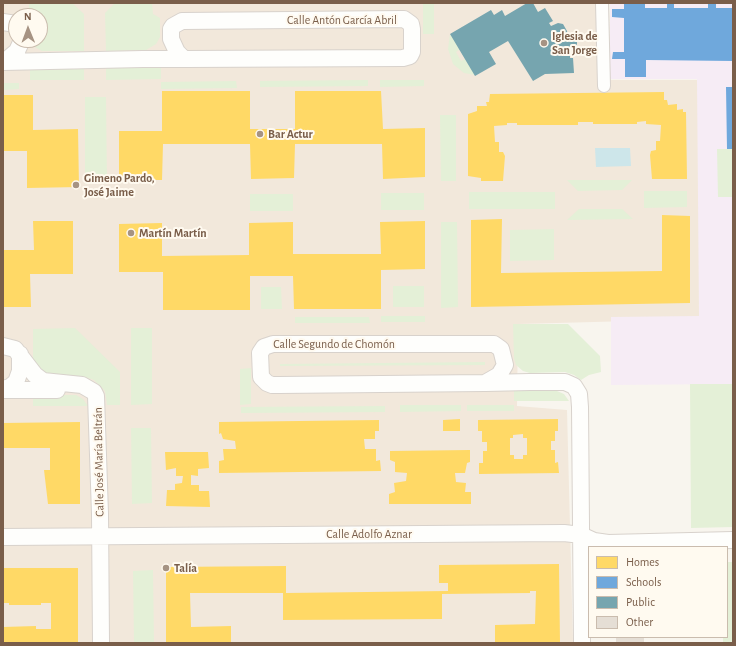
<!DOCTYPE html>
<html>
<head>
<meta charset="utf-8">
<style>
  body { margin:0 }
  #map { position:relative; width:736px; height:646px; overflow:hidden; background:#f8f5ee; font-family:"Alegreya Sans",sans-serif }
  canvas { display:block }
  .frame { position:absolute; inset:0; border:4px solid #7a5e4a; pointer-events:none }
  .legend { position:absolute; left:588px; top:546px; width:140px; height:92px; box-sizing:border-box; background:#fffaf0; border:1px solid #cabcae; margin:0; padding:5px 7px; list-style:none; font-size:12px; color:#7a5e4a }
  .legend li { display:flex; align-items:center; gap:8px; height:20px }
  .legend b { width:20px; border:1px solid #cabcae }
  .north { position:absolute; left:8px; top:8px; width:40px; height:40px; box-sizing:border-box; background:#fffaf0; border:1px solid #cabcae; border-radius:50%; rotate:359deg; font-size:11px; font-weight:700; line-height:16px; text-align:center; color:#7a5e4a }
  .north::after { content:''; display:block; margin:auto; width:14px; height:18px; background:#a69383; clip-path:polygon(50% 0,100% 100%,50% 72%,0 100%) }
</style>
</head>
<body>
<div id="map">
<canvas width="736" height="646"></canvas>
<div class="frame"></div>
<ul class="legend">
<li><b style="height:11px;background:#ffd966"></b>Homes</li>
<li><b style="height:11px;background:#6fa8dc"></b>Schools</li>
<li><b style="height:11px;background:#76a5af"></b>Public</li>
<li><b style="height:11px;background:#e5ded5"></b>Other</li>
</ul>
<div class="north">N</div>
</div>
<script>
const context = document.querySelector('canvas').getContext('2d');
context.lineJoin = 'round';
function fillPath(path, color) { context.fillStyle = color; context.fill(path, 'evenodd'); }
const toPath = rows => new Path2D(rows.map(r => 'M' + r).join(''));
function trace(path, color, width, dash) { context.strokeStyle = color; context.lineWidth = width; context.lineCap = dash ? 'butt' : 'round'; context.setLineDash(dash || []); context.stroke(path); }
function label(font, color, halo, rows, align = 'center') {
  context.font = font + ' "Alegreya Sans",sans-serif'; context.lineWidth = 4; context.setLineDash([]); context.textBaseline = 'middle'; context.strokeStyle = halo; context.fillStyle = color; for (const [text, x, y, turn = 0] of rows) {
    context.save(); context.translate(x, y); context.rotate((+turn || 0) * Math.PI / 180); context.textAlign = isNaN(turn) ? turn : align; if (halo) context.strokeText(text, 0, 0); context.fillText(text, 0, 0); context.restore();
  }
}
fillPath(toPath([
  [3,3,609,3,610,80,706,80,708,319,518,324,517,406,567,410,573,643,3,643],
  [16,16,40,16,40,40,16,40]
]), '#f2e8db');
fillPath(toPath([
  [610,3,733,3,733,384,611,385,611,317,699,316,697,79,610,79]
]), '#f6ecf5');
fillPath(toPath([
  [29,3,72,3,84,14,84,51,42,51,35,47,30,40,40,40,40,16,29,16],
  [115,3,152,3,153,14,160,18,160,37,156,44,146,50,106,51,105,13],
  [423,3,434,3,434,34,423,34],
  [450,34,460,49,456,52,461,61,465,59,475,75,464,73,453,64,448,49],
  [106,68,161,68,161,79,106,80],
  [30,69,84,69,84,80,30,80],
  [368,80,368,86,260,87,260,81],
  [380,80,424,80,424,86,380,87],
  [236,81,237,88,161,89,161,82],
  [3,83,19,83,19,89,3,90],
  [106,97,107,184,85,184,85,97],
  [440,115,456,115,456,181,441,181],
  [717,149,733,149,733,197,718,197],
  [567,180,632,180,622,190,578,191],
  [687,191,687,207,644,208,644,191],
  [469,192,555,192,555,209,469,209],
  [381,193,424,193,424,210,381,210],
  [250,194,293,194,293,211,250,211],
  [579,209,622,209,633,219,567,220],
  [441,222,457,222,458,307,441,308],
  [554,229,554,260,510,261,510,230],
  [393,286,424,286,424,307,393,307],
  [261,287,281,287,282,309,261,309],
  [381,316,425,316,425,322,381,322],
  [295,317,369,317,370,323,295,323],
  [513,324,568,324,600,356,601,372,589,375,581,380,574,375,565,372,530,373,523,371,516,365,514,358],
  [75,328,120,372,120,405,107,405,105,391,94,380,85,377,47,377,33,363,33,329],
  [131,328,152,328,152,404,131,405],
  [485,362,485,365,280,366,280,364],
  [251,368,251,404,240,405,240,369],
  [690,384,733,384,733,527,691,528],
  [514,391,557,391,564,394,569,401,514,401],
  [33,395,76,395,83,399,88,406,33,406],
  [400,405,461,405,461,411,400,412],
  [467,405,514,405,514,411,467,411],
  [385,406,385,412,241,413,241,407],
  [131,428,151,428,152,503,132,504],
  [727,562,733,562,733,643,723,643,723,637,727,637],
  [153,570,154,643,134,643,133,571]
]), '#e4f0d7');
fillPath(toPath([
  [595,148,630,148,631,166,596,167]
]), '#cde6ea');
fillPath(toPath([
  [162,91,250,91,250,129,295,129,295,91,381,91,383,129,425,128,425,177,383,179,382,144,295,144,294,178,251,179,250,144,163,144,162,180,119,180,119,131,162,131],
  [664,92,664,100,667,100,668,105,677,104,677,110,683,109,683,112,686,112,687,179,652,179,650,155,651,151,656,150,656,141,660,141,661,125,646,124,646,121,637,122,637,124,593,124,593,122,578,122,578,125,517,125,517,123,507,123,507,125,494,126,495,142,499,142,499,152,503,152,505,156,503,181,481,181,481,178,468,176,468,114,477,111,477,106,487,106,486,102,489,102,490,94],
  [3,95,33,95,33,130,78,129,79,187,27,188,27,151,3,151],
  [662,215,690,216,690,303,471,307,471,220,502,219,501,273,662,271],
  [33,221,73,221,73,274,30,274,31,307,3,307,3,250,34,250],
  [425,221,425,269,381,270,381,309,294,309,293,276,250,276,250,310,163,310,163,272,119,272,119,224,162,223,162,256,249,255,249,223,293,222,293,254,381,254,380,222],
  [460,419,460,431,443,431,443,420],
  [558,419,558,431,555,431,555,441,551,441,551,450,555,450,555,463,558,462,559,473,479,474,479,463,483,463,483,451,487,451,487,442,482,442,482,431,478,431,478,420],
  [523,434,523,438,527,438,527,455,523,455,523,459,514,459,514,455,510,455,510,438,513,438,513,435],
  [379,420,379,431,375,431,375,439,364,439,365,449,376,449,376,461,380,460,381,471,219,473,219,461,224,460,223,449,236,449,235,441,223,439,221,433,219,434,219,422],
  [80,422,80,504,48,504,44,470,50,470,50,448,3,448,3,423],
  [470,450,470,462,467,463,465,473,455,473,456,482,466,483,465,492,471,492,471,504,389,504,389,494,395,492,394,483,406,481,407,473,395,472,395,462,390,460,390,451],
  [165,452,208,452,209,468,198,469,198,476,191,475,191,485,199,485,199,491,209,491,210,507,166,506,167,490,175,490,175,484,182,483,183,476,176,476,176,468,166,470],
  [559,564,560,643,495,643,495,625,535,624,536,591,530,591,530,593,442,594,442,619,283,620,283,593,190,593,191,627,231,626,231,643,166,643,166,567,286,566,286,593,448,591,448,583,439,583,439,565],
  [3,568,78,568,78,643,3,643,3,627,36,626,36,629,51,629,51,603,41,603,41,605,9,605,9,603,3,603]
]), '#ffd966');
fillPath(toPath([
  [624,3,645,3,645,8,667,8,667,3,674,3,674,8,708,8,708,3,716,3,716,8,733,8,733,61,646,60,646,77,625,77,625,59,612,59,613,52,624,52,624,18,612,17,612,9,624,9],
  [726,87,733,87,733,149,727,149]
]), '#6fa8dc');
fillPath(toPath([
  [527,3,533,3,538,12,545,8,553,21,549,23,551,26,558,23,563,24,567,31,568,36,577,38,577,45,570,47,570,58,573,58,574,73,545,74,533,81,508,41,489,52,496,64,475,76,450,34,491,10,494,15,502,10,505,16]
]), '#76a5af');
fillPath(toPath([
  [616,637,644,637,644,643,616,643]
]), '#e5ded5');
const pedestrian = toPath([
  [602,3,604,86]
]);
const minor = toPath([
  [3,22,16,24],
  [3,62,143,59,184,59,403,58,410,56,412,52,412,29,411,24,404,19,182,21,173,26,171,29,171,39,177,52,184,59],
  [4,62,17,51,22,40],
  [3,346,15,349,35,375,43,381,82,385,94,392,96,396,100,514,101,643],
  [485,383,499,375,505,365,501,349,494,344,273,344,264,347,260,353,261,377,267,383,272,385,278,385,485,383,530,382,565,382,574,386,579,394,580,407,582,643],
  [3,389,10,387,16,382,20,371,20,354],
  [3,390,57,390],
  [3,537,564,533,581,535,594,541,608,543,733,540]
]);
trace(pedestrian, '#d8d2cc', 14);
trace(minor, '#d8d2cc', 18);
trace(pedestrian, '#fefefc', 12);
trace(minor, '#fefefc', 16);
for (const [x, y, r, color] of [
  [544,43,4,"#a69383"],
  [260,134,4,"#a69383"],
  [76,185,4,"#a69383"],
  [131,233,4,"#a69383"],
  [166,568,4,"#a69383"]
]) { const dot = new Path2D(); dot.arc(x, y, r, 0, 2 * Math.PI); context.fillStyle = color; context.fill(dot); trace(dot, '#fffaf0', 1.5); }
label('12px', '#7a5e4a', '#fffaf0', [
  ["Calle Antón García Abril",342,20],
  ["Calle Segundo de Chomón",334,344],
  ["Calle José María Beltrán",99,462,-91],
  ["Calle Adolfo Aznar",369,534]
]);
label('bold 12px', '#7a5e4a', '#fffaf0', [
  ["Iglesia de",552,36],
  ["San Jorge",552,50],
  ["Bar Actur",268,134],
  ["Gimeno Pardo,",84,178],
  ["José Jaime",84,192],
  ["Martín Martín",139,233],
  ["Talía",174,568]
], 'left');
</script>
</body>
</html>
